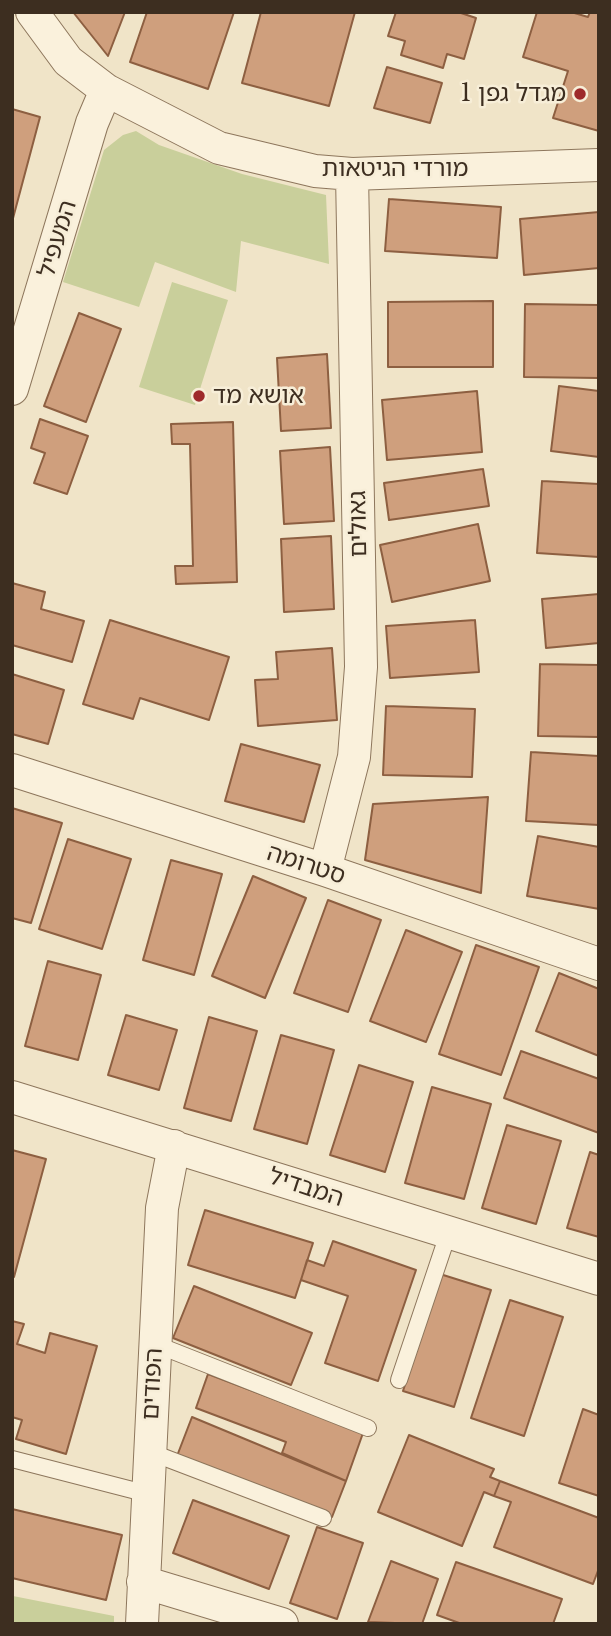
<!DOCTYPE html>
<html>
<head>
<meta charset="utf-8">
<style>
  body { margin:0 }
  #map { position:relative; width:611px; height:1636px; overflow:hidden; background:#f0e4c8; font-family:"Libre Baskerville",serif }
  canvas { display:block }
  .frame { position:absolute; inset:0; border:14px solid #3d2e20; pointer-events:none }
</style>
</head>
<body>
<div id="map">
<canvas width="611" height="1636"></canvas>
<div class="frame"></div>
</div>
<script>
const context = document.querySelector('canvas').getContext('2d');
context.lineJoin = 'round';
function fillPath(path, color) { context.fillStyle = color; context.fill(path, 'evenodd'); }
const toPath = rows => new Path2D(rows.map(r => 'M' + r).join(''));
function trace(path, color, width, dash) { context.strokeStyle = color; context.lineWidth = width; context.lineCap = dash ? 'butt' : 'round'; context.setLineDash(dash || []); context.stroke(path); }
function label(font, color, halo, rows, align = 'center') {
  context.font = font + ' "Libre Baskerville","Noto Sans Hebrew",serif'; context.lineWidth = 5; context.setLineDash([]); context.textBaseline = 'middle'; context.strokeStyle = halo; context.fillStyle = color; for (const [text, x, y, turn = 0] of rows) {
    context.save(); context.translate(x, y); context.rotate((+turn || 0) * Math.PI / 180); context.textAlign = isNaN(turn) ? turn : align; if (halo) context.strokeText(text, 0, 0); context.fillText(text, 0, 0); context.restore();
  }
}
fillPath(toPath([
  [136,131,159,145,242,174,326,195,329,264,241,241,236,292,155,262,139,307,63,282,104,150,123,135],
  [172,282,228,300,195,405,139,387],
  [13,1596,114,1616,114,1624,12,1624]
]), '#c9cf9b');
const building = toPath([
  [73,12,125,12,108,56,73,12],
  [147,12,234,12,208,89,130,62,147,12],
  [261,12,355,12,329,106,242,83,261,12],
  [396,12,458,12,476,18,464,59,447,54,443,68,401,55,405,41,388,36,396,12],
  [537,12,571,12,588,17,590,12,599,12,599,131,553,118,568,71,523,57,537,12],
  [387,67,442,83,430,123,374,108,387,67],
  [12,109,40,117,12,222,12,109],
  [389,199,501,207,497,258,385,251,389,199],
  [599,212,599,268,524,275,520,219,599,212],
  [493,301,493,367,388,367,388,302,493,301],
  [525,304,599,305,599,378,524,377,525,304],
  [79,313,121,329,86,422,44,406,79,313],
  [327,354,331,428,281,431,277,358,327,354],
  [559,386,599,391,599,457,551,451,559,386],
  [477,391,482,452,387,460,382,400,477,391],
  [40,419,88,436,67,494,34,483,45,453,31,448,40,419],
  [233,422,237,582,176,584,175,566,193,566,190,444,172,444,171,424,233,422],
  [330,447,334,521,284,524,280,451,330,447],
  [483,469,489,506,389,520,384,483,483,469],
  [542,481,599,484,599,557,537,553,542,481],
  [478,524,490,581,392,602,380,545,478,524],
  [331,536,334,609,284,612,281,539,331,536],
  [12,583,45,592,41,609,84,621,72,662,12,645,12,583],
  [599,594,599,643,546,648,542,599,599,594],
  [110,620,229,657,209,720,140,698,133,719,83,704,110,620],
  [475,620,479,672,390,678,386,626,475,620],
  [332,648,337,720,258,726,255,680,278,679,276,652,332,648],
  [540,664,599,665,599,737,538,736,540,664],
  [12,674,64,690,48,744,12,734,12,674],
  [386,706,475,709,472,777,383,775,386,706],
  [241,744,320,765,304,822,225,801,241,744],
  [531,752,599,756,599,825,526,821,531,752],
  [488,797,481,893,365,860,373,804,488,797],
  [12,808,62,823,31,923,12,918,12,808],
  [538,836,599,847,599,909,527,896,538,836],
  [68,839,131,859,102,949,39,929,68,839],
  [171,860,222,874,194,975,143,960,171,860],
  [253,876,306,898,265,998,212,976,253,876],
  [328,900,381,920,348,1012,294,993,328,900],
  [406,930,462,952,426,1042,370,1021,406,930],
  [476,945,539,967,501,1075,439,1054,476,945],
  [48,961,101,975,78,1060,25,1046,48,961],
  [559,973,599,989,599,1056,536,1031,559,973],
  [126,1015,177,1030,159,1090,108,1075,126,1015],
  [209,1017,257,1031,231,1121,184,1108,209,1017],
  [281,1035,334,1050,307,1144,254,1129,281,1035],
  [521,1051,599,1079,599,1133,504,1098,521,1051],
  [359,1065,413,1082,385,1172,330,1155,359,1065],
  [432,1087,491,1104,464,1199,405,1183,432,1087],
  [507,1125,561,1141,536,1224,482,1208,507,1125],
  [12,1150,46,1159,14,1277,12,1276,12,1150],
  [590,1152,599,1155,599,1237,567,1228,590,1152],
  [205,1210,313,1243,295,1298,188,1265,205,1210],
  [333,1241,416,1270,378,1381,325,1363,348,1296,301,1280,307,1260,324,1266,333,1241],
  [440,1274,491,1290,454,1407,403,1391,440,1274],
  [194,1286,312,1333,291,1385,173,1338,194,1286],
  [510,1300,563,1317,524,1436,471,1418,510,1300],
  [12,1321,24,1324,17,1344,45,1353,50,1333,97,1346,66,1454,16,1439,22,1420,12,1417,12,1321],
  [208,1374,363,1433,346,1481,282,1453,286,1442,196,1408,208,1374],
  [583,1409,599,1415,599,1496,559,1483,583,1409],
  [192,1417,346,1481,332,1517,177,1456,192,1417],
  [409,1435,494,1469,490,1477,500,1481,494,1496,484,1492,462,1546,378,1512,409,1435],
  [500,1481,599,1518,599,1568,593,1584,494,1547,511,1502,494,1496,500,1481],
  [193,1500,289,1536,269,1589,173,1553,193,1500],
  [12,1509,122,1535,106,1600,12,1578,12,1509],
  [317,1527,363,1543,337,1619,290,1603,317,1527],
  [391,1561,438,1579,422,1624,368,1622,391,1561],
  [456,1562,562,1599,553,1624,462,1624,437,1615,456,1562]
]);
fillPath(building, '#cf9f7d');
trace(building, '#8d5f41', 2);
const lane = toPath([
  [155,1344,368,1428],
  [399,1380,448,1234],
  [150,1452,323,1518],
  [12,1459,148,1494]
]);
const street = toPath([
  [32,12,68,61,106,90,219,148,315,171,352,174,599,165],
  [12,389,92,123,106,90],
  [12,770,325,870,599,964],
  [325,870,354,757,361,667,352,174],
  [12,1097,599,1279],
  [143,1582,282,1624],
  [142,1624,162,1208,174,1146]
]);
trace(lane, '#8d765c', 18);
trace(street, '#8d765c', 34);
trace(lane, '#faf1dc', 16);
trace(street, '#faf1dc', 32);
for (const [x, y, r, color] of [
  [580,94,7,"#9e2a2b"],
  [199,396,7,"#9e2a2b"]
]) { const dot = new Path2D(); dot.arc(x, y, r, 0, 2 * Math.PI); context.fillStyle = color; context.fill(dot); trace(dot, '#f7eed8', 2.5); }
label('24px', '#3d2e20', '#f7eed8', [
  ["מגדל גפן 1",566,94],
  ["אושא מד",213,396,"left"]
], 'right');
label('24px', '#3d2e20', '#f7eed8', [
  ["מורדי הגיטאות",395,169],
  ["המעפיל",58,239,-73],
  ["גאולים",359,524,-91],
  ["סטרומה",306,865,18],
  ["המבדיל",306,1188,18],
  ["הפודים",153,1384,-87]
]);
</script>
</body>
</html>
